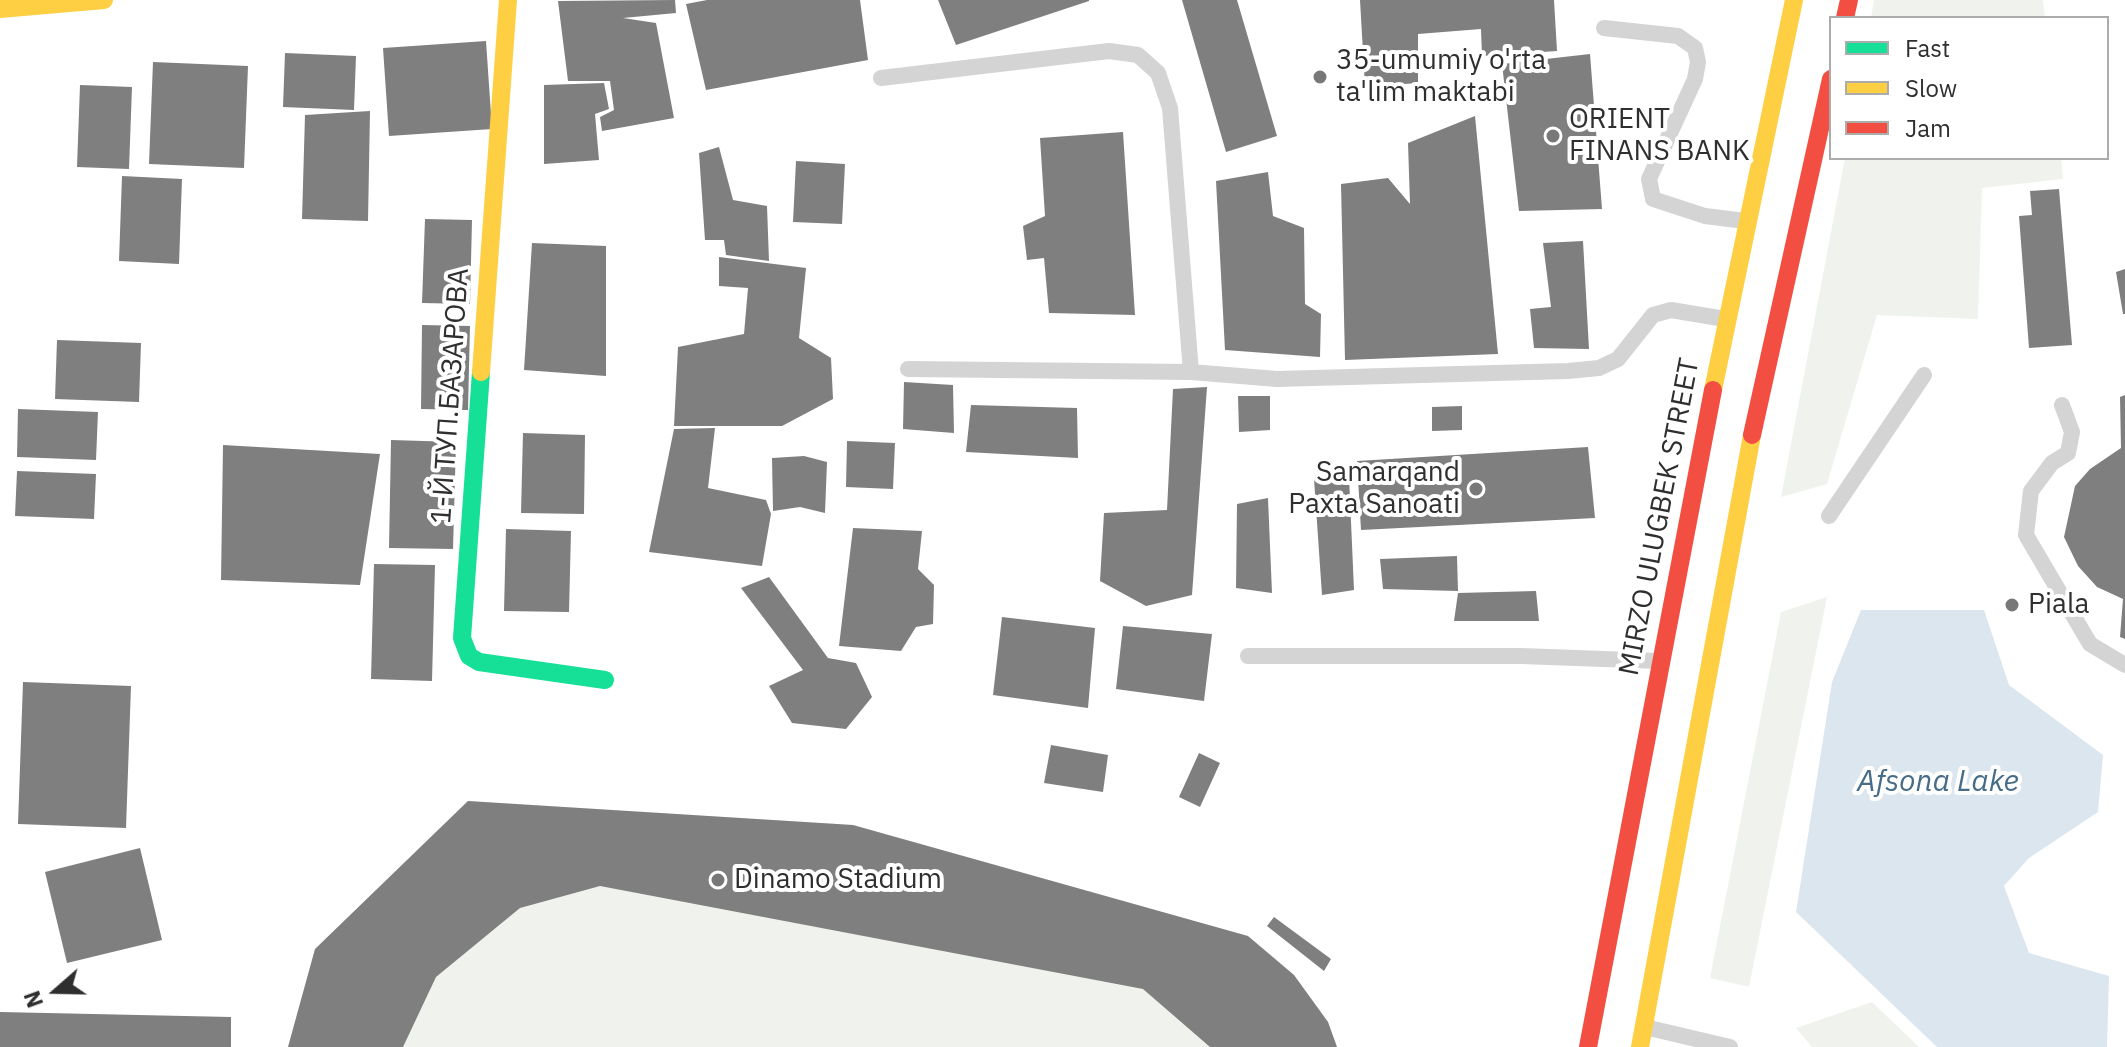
<!DOCTYPE html>
<html>
<head>
<meta charset="utf-8">
<style>
  body { margin:0 }
  #map { position:relative; width:2125px; height:1047px; overflow:hidden; background:#fff; font-family:"IBM Plex Sans",sans-serif }
  canvas { display:block }
  .legend { position:absolute; left:1829px; top:16px; width:280px; height:144px; box-sizing:border-box; background:#fff; border:2px solid #acacac; margin:0; padding:10px 14px; list-style:none; font-size:24px; color:#2f2f2f }
  .legend li { display:flex; align-items:center; gap:16px; height:40px }
  .legend b { width:40px; border:2px solid #acacac }
  .north { position:absolute; left:16px; top:951px; width:80px; height:80px; -webkit-text-stroke:6px #fff; paint-order:stroke; rotate:250deg; font-size:22px; font-weight:700; line-height:32px; text-align:center; color:#2f2f2f }
  .north::after { content:''; display:block; margin:auto; width:28px; height:36px; background:#2f2f2f; clip-path:polygon(50% 0,100% 100%,50% 72%,0 100%) }
</style>
</head>
<body>
<div id="map">
<canvas width="2125" height="1047"></canvas>
<ul class="legend">
<li><b style="height:10px;background:#16e098"></b>Fast</li>
<li><b style="height:10px;background:#ffcf43"></b>Slow</li>
<li><b style="height:10px;background:#f24e42"></b>Jam</li>
</ul>
<div class="north">N</div>
</div>
<script>
const context = document.querySelector('canvas').getContext('2d');
context.lineJoin = 'round';
function fillPath(path, color) { context.fillStyle = color; context.fill(path, 'evenodd'); }
const toPath = rows => new Path2D(rows.map(r => 'M' + r).join(''));
function trace(path, color, width, dash) { context.strokeStyle = color; context.lineWidth = width; context.lineCap = dash ? 'butt' : 'round'; context.setLineDash(dash || []); context.stroke(path); }
function label(font, color, halo, rows, align = 'center') {
  context.font = font + ' "IBM Plex Sans",sans-serif'; context.lineWidth = 8; context.setLineDash([]); context.textBaseline = 'middle'; context.strokeStyle = halo; context.fillStyle = color; for (const [text, x, y, turn = 0] of rows) {
    context.save(); context.translate(x, y); context.rotate((+turn || 0) * Math.PI / 180); context.textAlign = isNaN(turn) ? turn : align; if (halo) context.strokeText(text, 0, 0); context.fillText(text, 0, 0); context.restore();
  }
}
fillPath(toPath([
  [1874,0,2043,0,2045,18,1871,18],
  [1845,158,2061,158,2063,179,1982,188,1978,319,1877,315,1827,484,1781,497],
  [1827,597,1749,987,1710,978,1781,612],
  [468,801,853,825,1247,936,1294,975,1328,1022,1337,1047,288,1047,315,949],
  [1872,1002,1919,1047,1812,1047,1796,1028]
]), '#f0f3ed');
fillPath(toPath([
  [1861,610,1984,610,2009,685,2103,755,2098,812,2029,858,2004,886,2029,953,2109,976,2107,1047,1937,1047,1796,912,1832,682]
]), '#dce6ef');
fillPath(toPath([
  [675,0,676,13,623,18,656,23,674,118,602,131,600,117,614,110,610,81,568,81,558,1],
  [707,0,860,0,868,60,706,90,686,4],
  [938,0,1089,0,1089,1,956,45],
  [1182,0,1237,0,1277,136,1226,152],
  [1360,0,1554,0,1557,51,1482,56,1481,29,1418,34,1418,83,1365,87],
  [486,41,492,129,389,136,383,48],
  [285,53,356,56,354,110,283,107],
  [1590,54,1602,209,1519,211,1502,64],
  [153,62,248,66,244,168,149,164],
  [604,83,609,109,595,114,599,160,544,164,544,85],
  [80,85,132,87,129,169,77,167],
  [370,111,368,221,302,219,305,115],
  [1475,116,1498,354,1345,360,1341,184,1388,178,1410,204,1408,143],
  [1123,132,1135,315,1049,313,1044,258,1027,260,1023,226,1045,216,1040,138],
  [719,147,733,200,767,206,769,261,726,255,724,240,705,240,699,153],
  [796,161,845,164,842,224,793,222],
  [1268,172,1273,216,1304,228,1305,304,1321,314,1320,357,1225,350,1216,181],
  [122,176,182,179,179,264,119,261],
  [2059,189,2072,345,2029,348,2019,216,2032,215,2030,191],
  [425,219,472,220,470,304,422,303],
  [1583,241,1589,349,1534,348,1530,309,1551,307,1543,243],
  [532,243,606,246,606,376,524,370],
  [719,257,806,268,799,338,831,358,833,399,782,426,674,426,678,347,744,334,748,288,719,286],
  [2125,269,2125,314,2123,314,2116,272],
  [422,325,470,326,468,410,421,409],
  [57,340,141,343,139,402,55,399],
  [904,382,953,385,954,433,903,429],
  [1207,387,1192,595,1146,606,1100,581,1104,513,1167,510,1173,389],
  [2125,395,2125,639,2120,637,2123,599,2097,587,2078,566,2064,537,2075,486,2090,469,2121,448,2120,397],
  [1238,396,1270,396,1270,430,1239,432],
  [971,405,1077,408,1078,458,966,452],
  [1462,406,1462,430,1432,431,1432,407],
  [18,409,98,412,96,460,17,457],
  [715,428,708,488,766,500,771,514,762,566,649,552,674,429],
  [523,433,585,435,584,514,521,513],
  [391,440,456,442,453,549,389,548],
  [847,441,895,443,893,489,846,487],
  [223,445,380,454,360,585,221,580],
  [1588,447,1595,518,1361,530,1357,461],
  [804,456,827,462,825,513,800,507,773,511,772,458],
  [17,471,96,474,94,519,15,516],
  [1349,476,1354,590,1322,595,1314,479],
  [1268,498,1272,593,1236,588,1237,504],
  [853,528,922,531,918,569,934,585,933,624,916,627,901,651,839,646],
  [506,529,571,531,569,612,504,611],
  [1457,556,1458,591,1383,589,1380,559],
  [374,564,435,565,432,681,371,679],
  [769,577,828,658,856,663,872,697,846,729,792,723,769,686,803,670,741,588],
  [1536,591,1539,621,1454,621,1458,593],
  [1002,617,1095,628,1088,708,993,695],
  [1123,626,1212,634,1204,701,1116,689],
  [23,682,131,686,126,828,18,824],
  [1051,745,1108,755,1103,792,1044,783],
  [1199,753,1220,763,1200,807,1179,797],
  [468,801,853,825,1248,936,1294,975,1328,1022,1337,1047,1210,1047,1143,989,600,886,520,908,436,977,403,1047,288,1047,315,949],
  [140,848,162,940,67,963,45,872],
  [1274,917,1331,959,1324,971,1267,926],
  [0,1012,231,1017,231,1047,0,1047]
]), '#7f7f7f');
trace(toPath([
  [1604,28,1678,36,1695,48,1698,62,1695,79,1649,179,1653,199,1705,216,1745,221],
  [881,78,1109,51,1138,55,1158,73,1170,108,1191,372],
  [908,369,1191,372,1277,379,1568,371,1599,368,1618,359,1653,315,1671,310,1725,319],
  [2062,405,2072,432,2068,453,2052,463,2031,491,2026,535,2090,644,2125,665],
  [1829,516,1924,375],
  [1248,656,1521,656,1659,661],
  [1645,1027,1730,1047]
]), '#d4d4d4', 16);
trace(toPath([
  [481,372,462,638,469,656,479,662,605,680]
]), '#16e098', 18);
trace(toPath([
  [0,9,104,0],
  [481,372,508,0],
  [1713,390,1794,0],
  [1640,1047,1752,435]
]), '#ffcf43', 18);
trace(toPath([
  [1845,18,1849,0],
  [1752,435,1831,79],
  [1588,1047,1713,390]
]), '#f24e42', 18);
for (const [x, y, r, color] of [
  [1320,77,8,"#787878"],
  [1553,136,8,"#787878"],
  [1476,489,8,"#787878"],
  [2012,605,8,"#787878"],
  [718,880,8,"#787878"]
]) { const dot = new Path2D(); dot.arc(x, y, r, 0, 2 * Math.PI); context.fillStyle = color; context.fill(dot); trace(dot, '#fff', 3); }
label('28px', '#2f2f2f', '#fff', [
  ["35-umumiy o'rta",1336,61],
  ["ta'lim maktabi",1336,93],
  ["ORIENT",1569,120],
  ["FINANS BANK",1569,152],
  ["Samarqand",1460,473,"right"],
  ["Paxta Sanoati",1460,505,"right"],
  ["Piala",2028,605],
  ["Dinamo Stadium",734,880]
], 'left');
label('28px', '#2f2f2f', '#fff', [
  ["1-Й ТУП.БАЗАРОВА",451,396,-86],
  ["MIRZO ULUGBEK STREET",1660,517,-79]
]);
label('italic 30px', '#466c88', '#fff', [
  ["Afsona Lake",1938,782]
]);
</script>
</body>
</html>
